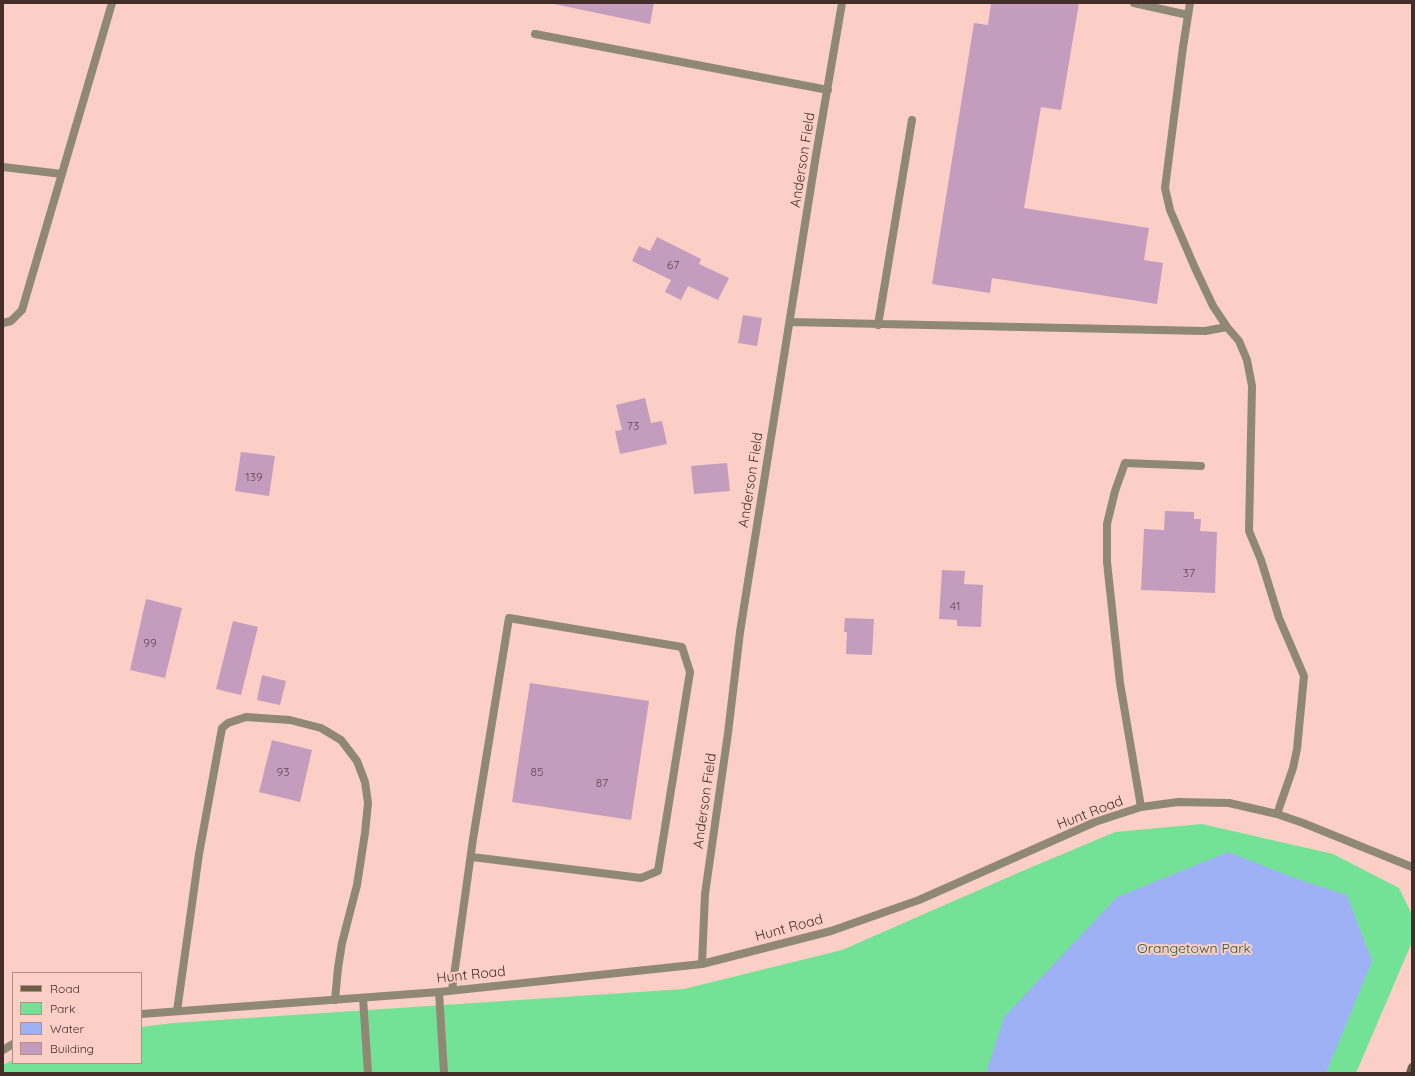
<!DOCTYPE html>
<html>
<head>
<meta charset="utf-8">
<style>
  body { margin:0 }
  #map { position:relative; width:1415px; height:1076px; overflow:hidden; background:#fbcfc6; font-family:Quicksand,sans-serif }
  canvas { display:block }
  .frame { position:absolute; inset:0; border:4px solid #432e29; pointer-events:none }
  .legend { position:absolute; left:12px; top:972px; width:130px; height:92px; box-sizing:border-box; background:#fbcfc6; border:1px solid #b18f87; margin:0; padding:5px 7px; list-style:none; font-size:12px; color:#432e29 }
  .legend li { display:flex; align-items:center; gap:8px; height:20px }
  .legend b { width:20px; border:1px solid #b18f87 }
</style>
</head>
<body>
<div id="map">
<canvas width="1415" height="1076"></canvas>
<div class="frame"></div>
<ul class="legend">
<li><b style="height:5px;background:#696044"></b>Road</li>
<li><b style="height:11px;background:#73e296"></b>Park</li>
<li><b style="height:11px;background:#9eb1f4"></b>Water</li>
<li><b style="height:11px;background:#c49dbe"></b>Building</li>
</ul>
</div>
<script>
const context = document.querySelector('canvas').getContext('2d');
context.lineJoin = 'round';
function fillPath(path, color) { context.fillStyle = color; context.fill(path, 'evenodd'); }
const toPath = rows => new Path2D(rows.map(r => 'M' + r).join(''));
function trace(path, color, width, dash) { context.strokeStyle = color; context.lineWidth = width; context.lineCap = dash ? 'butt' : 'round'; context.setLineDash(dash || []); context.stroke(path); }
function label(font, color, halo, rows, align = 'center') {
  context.font = font + ' Quicksand,sans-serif'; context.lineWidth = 4; context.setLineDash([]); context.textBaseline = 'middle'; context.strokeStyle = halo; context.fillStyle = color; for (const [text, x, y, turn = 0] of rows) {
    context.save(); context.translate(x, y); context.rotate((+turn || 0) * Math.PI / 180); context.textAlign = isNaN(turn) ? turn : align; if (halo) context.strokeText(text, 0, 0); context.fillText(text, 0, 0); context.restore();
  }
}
fillPath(toPath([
  [1202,824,1333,854,1399,888,1412,915,1412,942,1356,1073,3,1073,3,1065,13,1060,13,1063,141,1063,141,1027,173,1023,684,989,842,950,1020,872,1115,832]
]), '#73e296');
fillPath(toPath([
  [1228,852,1297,879,1347,895,1372,961,1326,1073,986,1073,1004,1017,1117,897]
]), '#9eb1f4');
fillPath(toPath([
  [549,3,654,3,650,24],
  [991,3,1079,3,1061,110,1041,107,1024,208,1149,228,1144,260,1163,263,1157,304,992,278,990,293,932,284,974,23,988,25],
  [657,237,701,259,699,264,729,278,718,300,688,286,681,300,665,292,671,280,632,261,639,246,650,251],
  [743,315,762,318,757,346,738,343],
  [645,398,651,423,662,421,667,444,620,454,615,431,622,430,616,405],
  [241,452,275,456,269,496,235,491],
  [727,463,730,491,694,494,691,466],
  [1165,511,1194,512,1194,519,1201,519,1200,531,1217,532,1215,593,1141,590,1144,529,1164,530],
  [942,570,965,571,964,584,983,585,981,627,957,626,957,620,939,619],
  [146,599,182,608,165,678,130,670],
  [845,618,874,619,872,655,846,654,847,632,844,632],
  [233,621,258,627,241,695,216,689],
  [262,675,286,681,280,705,257,700],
  [530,683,649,701,631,820,512,802],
  [272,740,312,750,300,802,259,792]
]), '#c49dbe');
trace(toPath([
  [1134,3,1188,15],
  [1190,3,1183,47,1165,188,1170,210,1195,268,1213,306,1227,327],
  [535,34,828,90],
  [3,167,62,174],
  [790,322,1205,331,1227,327,1239,341,1247,360,1252,386,1249,531,1261,560,1279,618,1304,676,1297,749,1293,768,1277,814],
  [3,323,11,321,22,310,112,3],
  [878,325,912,120],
  [1141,807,1120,683,1107,562,1107,524,1115,491,1125,463,1201,466],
  [702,964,705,894,728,733,740,632,816,155,842,3],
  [452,990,473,839,509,618,682,647,690,672,658,871,641,878,472,857],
  [439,992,444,1073],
  [363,998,368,1073],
  [177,1011,199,854,222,728,228,723,246,717,290,720,321,728,341,740,357,761,365,782,368,803,365,833,357,885,342,943,338,968,335,1000]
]), '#8e8874', 8);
trace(toPath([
  [141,1014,439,992,702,964,831,931,919,900,1095,822,1141,807,1178,802,1229,803,1277,814,1303,823,1412,867],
  [3,1050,13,1044]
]), '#8e8874', 8);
trace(toPath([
  [1410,1073,1412,1067]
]), '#696044', 8);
label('12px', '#634a4e', null, [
  ["67",673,265],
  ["73",633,426],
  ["139",254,477],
  ["37",1189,573],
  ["41",955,606],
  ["99",150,643],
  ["93",283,772],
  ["85",537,772],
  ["87",602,783]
]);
label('14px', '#432e29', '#fbcfc6', [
  ["Anderson Field",803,160,-81],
  ["Anderson Field",751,480,-81],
  ["Anderson Field",705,801,-82],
  ["Hunt Road",1090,813,-21],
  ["Hunt Road",789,928,-15],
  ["Hunt Road",471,975,-6]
]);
label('14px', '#285a38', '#fbcfc6', [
  ["Orangetown Park",1194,949]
]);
</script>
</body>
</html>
